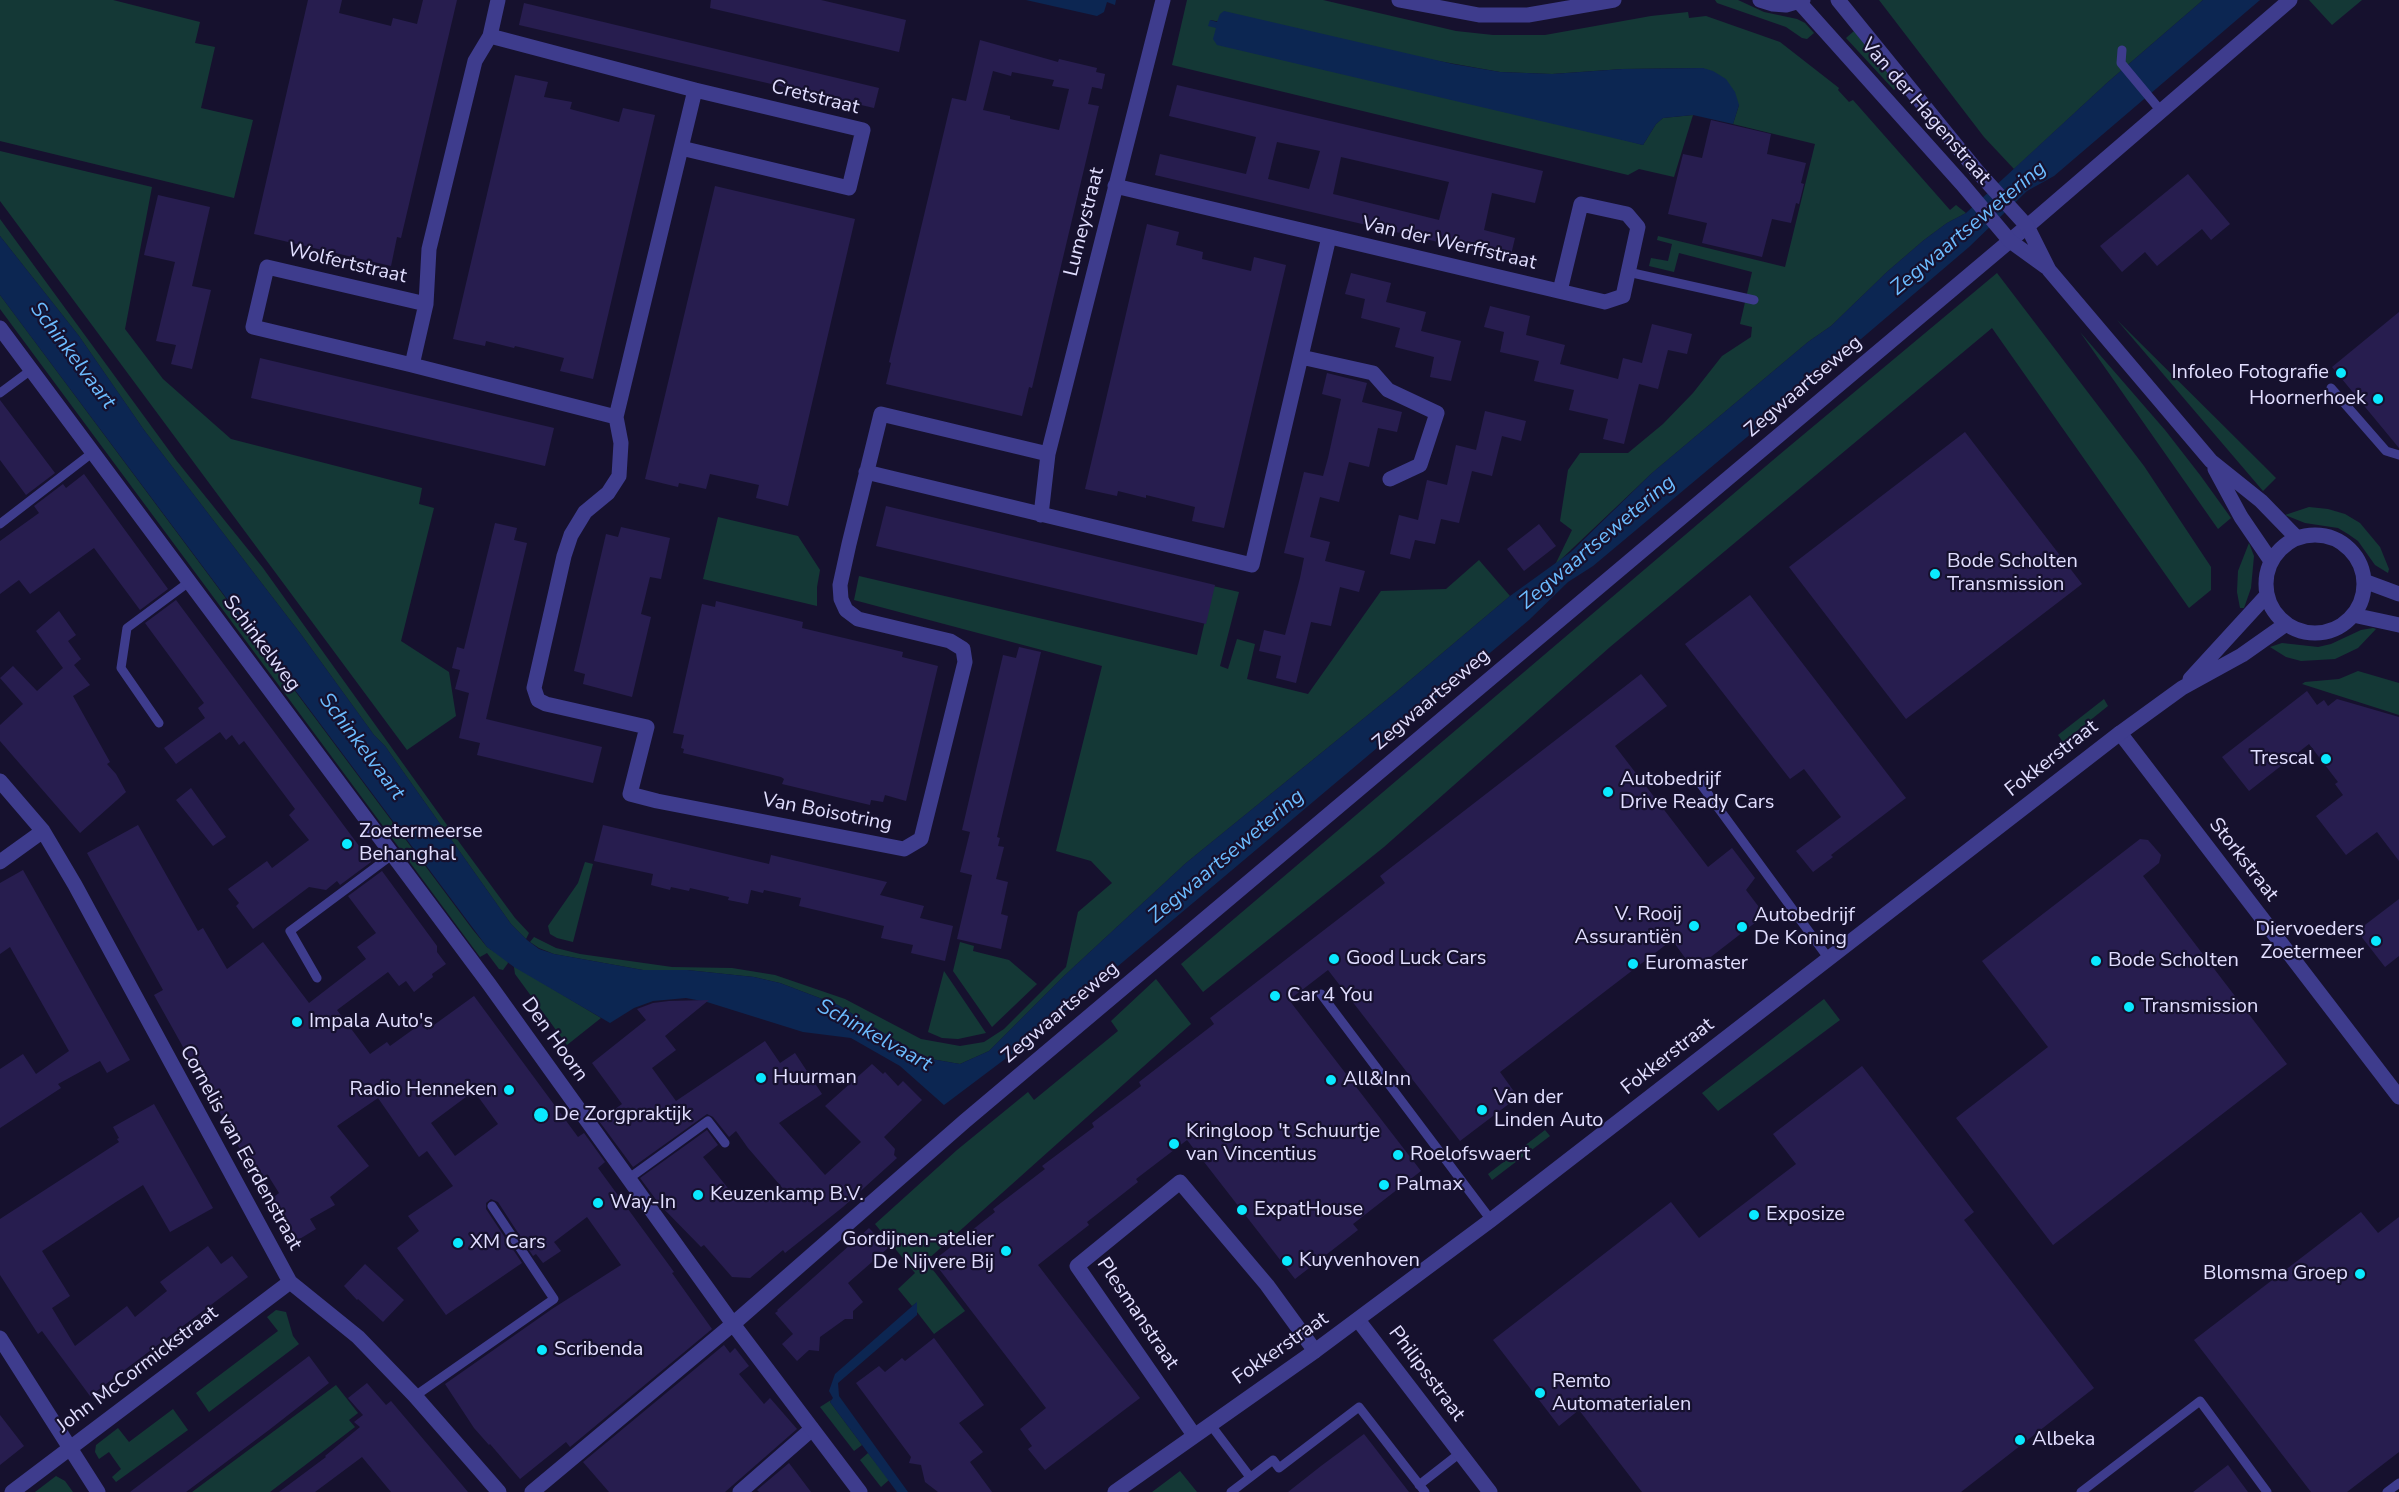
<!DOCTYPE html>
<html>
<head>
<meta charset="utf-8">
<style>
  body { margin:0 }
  canvas { display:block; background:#16112e }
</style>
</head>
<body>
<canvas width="2399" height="1492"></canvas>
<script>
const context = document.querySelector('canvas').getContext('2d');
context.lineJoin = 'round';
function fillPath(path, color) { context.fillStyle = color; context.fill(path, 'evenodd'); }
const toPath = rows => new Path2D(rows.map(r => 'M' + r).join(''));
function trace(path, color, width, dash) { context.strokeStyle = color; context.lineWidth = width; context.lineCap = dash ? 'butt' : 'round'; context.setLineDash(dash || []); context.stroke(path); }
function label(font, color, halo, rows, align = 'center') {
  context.font = font + ' "Nunito Sans",sans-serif'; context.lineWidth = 4.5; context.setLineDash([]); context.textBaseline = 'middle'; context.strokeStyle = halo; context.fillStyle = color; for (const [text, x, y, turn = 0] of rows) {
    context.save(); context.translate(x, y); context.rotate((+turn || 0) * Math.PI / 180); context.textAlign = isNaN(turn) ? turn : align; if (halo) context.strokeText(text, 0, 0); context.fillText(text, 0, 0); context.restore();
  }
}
fillPath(toPath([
  [0,0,113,0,200,22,195,43,215,47,201,108,253,120,234,198,0,141],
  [1187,0,1323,0,1456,31,1493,35,1545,35,1651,16,1688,12,1689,18,1706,16,1780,42,1839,88,1838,90,1849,102,1853,100,1950,210,1956,205,1966,213,1947,223,1924,240,1888,271,1831,326,1808,342,1652,473,1555,565,1572,530,1560,521,1568,470,1580,453,1628,453,1663,424,1693,393,1722,356,1751,337,1752,327,1740,324,1752,272,1679,253,1674,272,1649,266,1651,258,1668,261,1672,244,1657,240,1658,236,1785,267,1815,144,1733,124,1739,105,1703,68,1623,69,1552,74,1500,72,1210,20,1216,28,1643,145,1656,124,1663,118,1693,115,1674,177,1639,169,1628,175,1172,65],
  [1715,0,1738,0,1764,12,1797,19,1805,23,1814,33,1807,39,1802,38,1786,27,1717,3],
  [1879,0,2203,0,2108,82,2014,169,1984,137],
  [2309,0,2362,0,2332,25],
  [1854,31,1898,86,1894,90,1846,38],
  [0,151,152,187,125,329,163,379,231,439,422,488,419,504,434,508,401,641,449,672,456,716,407,750,0,201],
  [0,219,176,460,263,568,462,846,515,918,529,933,526,939,511,924,385,746,374,735,300,633,144,430,79,336,0,236],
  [1997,273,2144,466,2211,567,2211,590,2189,608,1992,328,1610,647,1384,847,1203,992,1181,964,1779,455],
  [0,295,473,930,487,947,507,960,508,963,503,970,499,969,487,953,480,957,0,309],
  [2117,320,2263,465,2276,478,2263,491],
  [2080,332,2165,430,2200,475,2231,518,2218,529],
  [2309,507,2328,509,2345,514,2360,523,2380,547,2389,569,2388,573,2375,565,2358,541,2348,534,2338,528,2305,523,2285,515],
  [718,517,798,536,820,570,817,587,817,606,703,579],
  [2249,543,2254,556,2251,588,2244,608,2240,608,2237,592,2238,571],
  [1479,560,1510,596,1395,693,1186,863,1064,976,989,1051,960,1064,931,1059,908,1048,838,1005,780,983,754,977,687,970,643,970,554,954,539,948,530,942,534,937,556,948,580,954,672,967,732,968,775,975,845,999,921,1039,960,1046,984,1042,1004,1029,1066,967,1078,912,1112,883,1091,861,1056,851,1102,666,854,600,859,576,1197,655,1213,586,1239,592,1220,666,1228,669,1237,639,1255,644,1247,679,1308,694,1381,591,1446,589],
  [2373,628,2376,629,2358,648,2335,659,2301,661,2286,657,2270,647,2282,643,2318,647,2331,644,2361,630],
  [2358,671,2399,683,2399,715,2302,684,2305,682,2339,679],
  [2104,699,2108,706,2063,742,2058,735],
  [585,862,593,864,573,942,557,938,550,934,548,926,578,883],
  [960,942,974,946,973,951,1009,960,1037,984,992,1027,953,971],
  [514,967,516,967,601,1018,567,1045,515,974],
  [944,971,986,1033,958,1039,942,1038,928,1032],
  [1156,979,1191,1024,926,1261,965,1311,934,1334,917,1312,916,1303,912,1306,898,1289,915,1273,875,1224,957,1150,1028,1092,1034,1100,1118,1031,1111,1021],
  [1824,999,1840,1020,1718,1111,1702,1093],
  [1545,1130,1550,1136,1492,1180,1488,1174],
  [276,1310,286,1312,293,1336,299,1344,209,1412,196,1393,278,1331,267,1317],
  [336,1385,358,1413,349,1420,355,1427,270,1492,192,1492],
  [831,1400,830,1402,862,1445,854,1451,820,1407],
  [173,1409,188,1430,116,1482,112,1477,121,1469,109,1452,99,1459,95,1452,96,1445,118,1428,129,1442],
  [868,1453,889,1480,881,1487,860,1460],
  [1180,1471,1197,1492,1152,1492],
  [56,1476,65,1481,73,1492,35,1492]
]), '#143836');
fillPath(toPath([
  [1026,0,1116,0,1115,5,1107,2,1104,12,1097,16],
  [2203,0,2260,0,2054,176,2027,191,1969,247,1861,339,1850,345,1849,343,1838,352,1838,357,1820,376,1593,566,1568,582,1529,620,1029,1041,944,1105,900,1066,851,1038,803,1032,707,1002,686,998,653,1001,634,1008,610,1023,514,967,487,947,0,295,0,236,79,336,144,430,300,633,374,735,385,746,511,924,527,940,539,949,554,954,643,970,687,970,754,977,780,983,838,1005,908,1048,931,1059,960,1064,989,1051,1064,976,1186,863,1395,693,1510,596,1571,552,1652,473,1808,342,1831,326,1888,271,1924,240,1947,223,1966,213,2108,82],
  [1224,11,1453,64,1500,72,1552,74,1623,69,1703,68,1713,71,1726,79,1735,92,1739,105,1733,124,1693,115,1663,118,1656,124,1643,145,1217,45,1213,39,1216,28,1208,26,1210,20,1217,22,1220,14],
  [917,1302,917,1315,838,1383,839,1396,908,1492,897,1492,830,1402,833,1398,829,1391,835,1374]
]), '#0c2652');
fillPath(toPath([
  [308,0,342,0,339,13,391,26,393,18,417,24,423,0,457,0,401,238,397,237,391,266,254,234],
  [711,0,821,0,906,20,899,52,710,8],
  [524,3,879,88,874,108,519,25],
  [980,40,1058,62,1059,59,1097,68,1096,72,1105,74,1102,89,1092,87,1088,104,1099,106,1032,388,1029,387,1022,416,886,384,891,363,889,362,952,98,966,101],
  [993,71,1011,76,1012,72,1054,80,1052,86,1069,89,1059,130,1010,119,1010,116,983,110],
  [515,75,548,82,544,97,572,102,570,109,619,122,623,108,655,115,593,379,560,371,564,358,515,346,514,348,486,341,485,346,453,339],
  [1177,85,1543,171,1535,203,1492,193,1484,230,1515,238,1510,259,1155,175,1160,154,1246,174,1256,137,1169,116],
  [1277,142,1320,151,1309,189,1268,179],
  [1341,157,1449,182,1439,220,1333,194],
  [1711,120,1771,134,1767,154,1806,163,1801,183,1804,184,1799,204,1796,203,1791,223,1772,219,1762,257,1702,243,1707,223,1668,214,1683,154,1702,158],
  [2188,174,2230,224,2211,240,2202,229,2157,266,2145,252,2122,272,2100,246],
  [715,186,855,219,788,506,756,498,759,485,710,474,706,489,679,483,678,487,645,479],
  [158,195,210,207,192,286,211,290,192,369,171,364,176,345,156,341,175,262,144,255],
  [1147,224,1179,232,1176,245,1203,252,1202,259,1251,271,1254,257,1286,265,1224,528,1192,521,1195,507,1146,495,1146,498,1118,491,1117,496,1085,489],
  [1351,273,1391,283,1386,302,1426,312,1421,331,1461,341,1451,381,1430,377,1434,357,1395,347,1400,328,1361,318,1365,299,1345,294],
  [1490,306,1530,316,1526,335,1565,345,1560,364,1618,379,1623,358,1642,363,1652,324,1692,334,1687,354,1668,350,1658,389,1639,384,1624,444,1603,439,1608,419,1569,410,1574,390,1534,381,1539,361,1500,352,1504,332,1484,327],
  [2399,312,2399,448,2332,367],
  [260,358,554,428,545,466,251,398],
  [1327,373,1367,383,1362,402,1402,412,1397,432,1378,428,1369,467,1349,462,1339,502,1320,497,1310,537,1330,542,1325,561,1365,571,1359,592,1340,587,1331,626,1311,622,1296,683,1276,678,1281,656,1259,651,1264,630,1285,635,1300,578,1304,558,1284,553,1304,472,1323,476,1328,458,1341,399,1322,394],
  [0,400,55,473,26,495,0,460],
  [1485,411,1526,421,1521,441,1502,436,1492,476,1472,471,1459,523,1441,519,1435,544,1415,540,1410,559,1390,554,1399,515,1418,520,1427,480,1447,485,1456,445,1476,450],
  [1965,432,2082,584,1906,719,1789,567],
  [84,474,168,589,140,610,94,548,30,594,19,580,0,594,0,541,39,513,34,506,63,484,66,488],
  [886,506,1215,585,1206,624,876,546],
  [495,523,517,528,514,540,527,543,486,719,602,747,593,783,477,755,480,743,459,738,469,693,455,689,460,670,452,668,457,647,464,649],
  [1539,524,1556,546,1524,571,1507,549],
  [621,527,670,538,661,579,650,577,641,614,651,617,632,697,583,684,585,674,574,671,606,534,618,537],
  [1750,595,1906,798,1831,855,1833,857,1813,872,1796,851,1841,817,1804,769,1790,779,1685,644],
  [176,600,371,862,340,885,337,881,326,890,309,887,253,929,236,906,239,903,228,889,267,861,272,868,309,840,289,815,295,809,244,741,239,745,232,735,226,740,220,732,176,764,164,748,205,718,198,708,204,703,145,623],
  [716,601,803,622,802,628,903,652,902,657,938,666,906,801,885,795,883,802,871,800,870,805,782,784,784,779,781,777,683,753,684,749,681,748,684,735,673,733,702,604,715,607],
  [59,611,76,635,68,641,81,659,74,665,90,685,73,696,110,762,107,764,116,774,126,792,80,833,0,741,0,725,23,704,0,678,13,666,37,691,63,668,36,631],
  [1019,647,1041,652,997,837,1000,838,998,846,1004,847,996,879,1008,882,1001,914,1008,916,1001,949,957,939,972,875,960,872,970,832,962,830,1003,655,1016,658],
  [1641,674,1667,706,1615,746,1708,867,1732,848,1755,878,1746,890,1765,915,1694,970,1672,940,1500,1072,1518,1097,1460,1141,1328,970,1289,1000,1421,1171,1353,1224,1358,1230,1295,1279,1187,1140,1136,1179,1138,1182,1087,1222,1089,1225,1038,1265,1140,1398,1045,1470,1028,1449,1032,1446,1020,1429,1046,1408,933,1261,995,1212,993,1209,1045,1169,1042,1166,1094,1127,1092,1123,1141,1086,1139,1082,1214,1024,1210,1018,1385,883,1380,876],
  [2307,691,2317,705,2324,700,2328,706,2337,699,2399,717,2399,861,2377,832,2346,855,2316,816,2343,795,2335,784,2338,782,2309,744,2249,791,2222,757],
  [191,788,226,837,213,846,176,800],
  [138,825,198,931,203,928,227,969,263,942,309,1003,366,959,357,947,376,933,348,896,382,871,437,946,437,952,446,964,432,974,433,977,414,992,406,981,399,986,388,972,337,1010,370,1054,387,1042,390,1046,422,1023,427,1030,474,996,578,1137,584,1133,605,1162,598,1168,674,1272,672,1273,712,1329,570,1447,566,1442,520,1479,490,1444,489,1445,474,1428,445,1384,552,1309,621,1265,587,1217,554,1242,561,1251,543,1263,536,1254,533,1256,498,1202,491,1199,486,1203,486,1209,522,1263,446,1315,397,1248,419,1231,408,1216,453,1186,427,1151,419,1157,378,1098,337,1126,369,1166,330,1197,335,1205,310,1219,316,1229,293,1243,270,1200,279,1193,269,1177,259,1182,250,1167,154,995,163,990,87,853],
  [474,1091,498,1124,455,1156,431,1123],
  [603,825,769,864,771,855,887,882,880,895,924,906,920,918,953,926,945,961,911,953,913,945,881,938,884,926,799,906,801,898,764,890,763,893,751,890,748,904,728,900,729,897,690,888,689,891,671,887,670,890,651,885,653,874,594,861],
  [2140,839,2148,840,2161,855,2159,863,2143,876,2287,1064,2053,1245,1956,1118,2048,1047,1982,961],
  [23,870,130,1060,107,1073,100,1061,58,1084,61,1088,0,1128,0,1069,23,1054,36,1074,69,1051,10,947,0,954,0,883],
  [2399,899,2399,956,2385,967,2357,931],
  [709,1000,665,1036,676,1050,652,1068,676,1101,765,1041,780,1063,795,1053,822,1094,779,1123,825,1175,861,1142,825,1106,872,1064,883,1074,885,1072,898,1086,903,1081,922,1100,884,1137,895,1149,894,1155,897,1158,843,1207,785,1253,783,1250,750,1278,732,1277,704,1245,701,1247,660,1205,640,1178,707,1130,718,1145,703,1157,739,1202,792,1199,748,1148,736,1131,729,1137,713,1117,707,1114,633,1167,599,1121,622,1104,592,1063,646,1020,637,1009,653,1003,669,1001],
  [1862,1066,1974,1212,1964,1220,2094,1388,1961,1492,1642,1492,1579,1410,1559,1426,1493,1340,1671,1202,1699,1238,1796,1164,1773,1134],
  [154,1104,213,1208,170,1232,143,1185,116,1202,42,1251,70,1296,52,1308,75,1346,127,1306,135,1317,167,1291,160,1282,208,1246,221,1264,232,1256,248,1277,90,1396,42,1331,38,1334,0,1275,0,1219,119,1142,117,1139,119,1138,113,1127],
  [2361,1212,2378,1233,2399,1217,2399,1452,2347,1492,2311,1492,2194,1340],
  [869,1228,888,1248,848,1283,863,1302,853,1311,853,1319,845,1319,820,1337,819,1351,809,1350,797,1361,782,1344,793,1334,775,1313,778,1311,777,1310],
  [365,1264,404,1300,383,1322,358,1299,357,1300,344,1286],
  [934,1338,984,1405,959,1423,983,1452,970,1462,992,1492,938,1492,925,1482,921,1465,909,1463,911,1457,856,1383,879,1366,885,1372,902,1358,905,1361],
  [724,1345,730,1353,735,1348,749,1366,739,1374,764,1404,770,1398,797,1429,725,1492,609,1492,583,1462],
  [309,1356,329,1383,269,1430,186,1492,130,1492],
  [367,1383,386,1405,391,1401,468,1492,391,1492,362,1457,315,1492,279,1492,326,1457,325,1456,360,1427,354,1422,363,1415,348,1398],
  [0,1415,24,1446,0,1465],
  [1364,1434,1409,1492,1288,1492,1321,1466],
  [789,1463,811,1492,759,1492,757,1490],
  [2228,1465,2248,1492,2193,1492]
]), '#271d4f');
trace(toPath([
  [2122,50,2121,63,2161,111],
  [1628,272,1754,300],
  [2331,388,2386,451,2399,455],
  [0,393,31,370],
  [0,524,92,453],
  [159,723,121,668,127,628,189,582],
  [1700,783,1829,959],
  [317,978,290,931,392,855],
  [1321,994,1491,1220],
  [628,1179,708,1121,725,1143],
  [415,1396,554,1299,492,1206],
  [1210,1424,1250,1477],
  [1419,1485,1460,1453],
  [1231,1492,1273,1460,1279,1468,1359,1407,1425,1492],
  [2081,1492,2200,1401,2267,1492],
  [2387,1492,2399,1483]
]), '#3e3c8d', 9);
trace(toPath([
  [740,1492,812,1429]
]), '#3e3c8d', 15);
trace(toPath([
  [490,36,695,90],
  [681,148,849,188,863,130,695,90,681,148,616,417,621,443,619,476,608,493,585,512,571,535,564,556,534,688,538,700,546,704,647,727,630,794,657,801,904,849,921,839,965,662,963,649,950,641,858,619,846,610,841,599,840,585,849,544,881,414,1048,454],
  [1115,186,1605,302,1623,296,1638,227,1627,214,1581,204,1560,291],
  [426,304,267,267,253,327,412,365,426,304,429,249,475,61,490,36,498,0],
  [0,328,489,984,733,1324,860,1492],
  [1301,357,1373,373,1388,390,1437,413,1420,465,1390,479],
  [412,365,616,417],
  [866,472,1252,565,1329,237],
  [1041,515,1048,454,1163,0],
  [2120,733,2399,1097],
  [0,781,43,831,75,885,290,1282,358,1337,415,1396,499,1492],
  [0,862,43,831],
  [1358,1320,1490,1492],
  [0,1338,98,1492],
  [1194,1435,1077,1266,1180,1182,1267,1285,1315,1351],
  [12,1492,290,1282],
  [532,1492,733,1324,965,1121,2037,218,2290,0]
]), '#3e3c8d', 15);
trace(toPath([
  [1399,0,1479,15,1528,15,1614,0],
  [1760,0,1773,4,1786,5,1803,0],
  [1838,0,1977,171,2027,226,2049,270,2211,461,2261,501,2297,538],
  [1799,2,1962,184,2010,241,2046,267],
  [2215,469,2241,517,2271,561],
  '2266 584a49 49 0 1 1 98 0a49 49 0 1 1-98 0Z',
  [2364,581,2399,594],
  [2353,615,2399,625],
  [2190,679,2267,595],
  [1115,1492,1315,1351,1491,1220,2120,733,2182,688,2242,655,2286,624]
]), '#3e3c8d', 15);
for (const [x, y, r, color] of [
  [2341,373,6,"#0ae9ff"],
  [2378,399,6,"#0ae9ff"],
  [1935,574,6,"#0ae9ff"],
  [2326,759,6,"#0ae9ff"],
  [1608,792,6,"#0ae9ff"],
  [347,844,6,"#0ae9ff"],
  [1694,926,6,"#0ae9ff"],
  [1742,927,6,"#0ae9ff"],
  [2376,941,6,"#0ae9ff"],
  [1334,959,6,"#0ae9ff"],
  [2096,961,6,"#0ae9ff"],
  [1633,964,6,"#0ae9ff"],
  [1275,996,6,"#0ae9ff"],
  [2129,1007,6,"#0ae9ff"],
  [297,1022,6,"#0ae9ff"],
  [761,1078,6,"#0ae9ff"],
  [1331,1080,6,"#0ae9ff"],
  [509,1090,6,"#0ae9ff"],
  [1482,1110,6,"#0ae9ff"],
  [541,1115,8,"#0ae9ff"],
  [1174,1144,6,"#0ae9ff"],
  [1398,1155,6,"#0ae9ff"],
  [1384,1185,6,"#0ae9ff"],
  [698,1195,6,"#0ae9ff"],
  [598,1203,6,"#0ae9ff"],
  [1242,1210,6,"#0ae9ff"],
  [1754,1215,6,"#0ae9ff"],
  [458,1243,6,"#0ae9ff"],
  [1006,1251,6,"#0ae9ff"],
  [1287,1261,6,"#0ae9ff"],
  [2360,1274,6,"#0ae9ff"],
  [542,1350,6,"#0ae9ff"],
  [1540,1393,6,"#0ae9ff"],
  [2020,1440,6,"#0ae9ff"]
]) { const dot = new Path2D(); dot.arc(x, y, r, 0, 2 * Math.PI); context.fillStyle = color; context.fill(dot); trace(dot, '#16112e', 2); }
label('20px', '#e1deff', '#16112e', [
  ["Cretstraat",815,98,14],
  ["Van der Hagenstraat",1925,112,49],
  ["Lumeystraat",1085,222,-76],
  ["Van der Werffstraat",1449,244,13],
  ["Wolfertstraat",347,264,13],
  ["Zegwaartseweg",1804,387,-40],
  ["Schinkelweg",261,644,53],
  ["Zegwaartseweg",1432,700,-40],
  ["Fokkerstraat",2052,759,-38],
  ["Van Boisotring",827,813,11],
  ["Storkstraat",2243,860,52],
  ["Zegwaartseweg",1061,1013,-40],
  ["Den Hoorn",554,1040,54],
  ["Fokkerstraat",1668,1057,-38],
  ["Cornelis van Eerdenstraat",240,1148,61],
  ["Plesmanstraat",1137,1314,56],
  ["Fokkerstraat",1281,1349,-35],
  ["John McCormickstraat",138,1370,-37],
  ["Philipsstraat",1426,1374,53]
]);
label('20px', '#e1deff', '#16112e', [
  ["Infoleo Fotografie",2329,373,"right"],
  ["Hoornerhoek",2366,399,"right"],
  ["Bode Scholten",1947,562],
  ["Transmission",1947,585],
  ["Trescal",2314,759,"right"],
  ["Autobedrijf",1620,780],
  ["Drive Ready Cars",1620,803],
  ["Zoetermeerse",359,832],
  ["Behanghal",359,855],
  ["V. Rooij",1682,915,"right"],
  ["Assurantiën",1682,938,"right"],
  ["Autobedrijf",1754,916],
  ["De Koning",1754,939],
  ["Diervoeders",2364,930,"right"],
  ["Zoetermeer",2364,953,"right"],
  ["Good Luck Cars",1346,959],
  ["Bode Scholten",2108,961],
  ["Euromaster",1645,964],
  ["Car 4 You",1287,996],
  ["Transmission",2141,1007],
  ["Impala Auto's",309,1022],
  ["Huurman",773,1078],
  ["All&Inn",1343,1080],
  ["Radio Henneken",497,1090,"right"],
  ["Van der",1494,1098],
  ["Linden Auto",1494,1121],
  ["De Zorgpraktijk",554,1115],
  ["Kringloop 't Schuurtje",1186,1132],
  ["van Vincentius",1186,1155],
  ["Roelofswaert",1410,1155],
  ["Palmax",1396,1185],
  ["Keuzenkamp B.V.",710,1195],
  ["Way-In",610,1203],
  ["ExpatHouse",1254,1210],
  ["Exposize",1766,1215],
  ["Gordijnen-atelier",994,1240,"right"],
  ["De Nijvere Bij",994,1263,"right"],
  ["XM Cars",470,1243],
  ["Kuyvenhoven",1299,1261],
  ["Blomsma Groep",2348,1274,"right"],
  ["Scribenda",554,1350],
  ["Remto",1552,1382],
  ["Automaterialen",1552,1405],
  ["Albeka",2032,1440]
], 'left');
label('italic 21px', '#6cbcff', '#16112e', [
  ["Zegwaartsewetering",1969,229,-40],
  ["Schinkelvaart",72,356,53],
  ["Zegwaartsewetering",1598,543,-40],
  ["Schinkelvaart",361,747,53],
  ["Zegwaartsewetering",1227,857,-40],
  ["Schinkelvaart",874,1036,29]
]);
</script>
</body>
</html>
